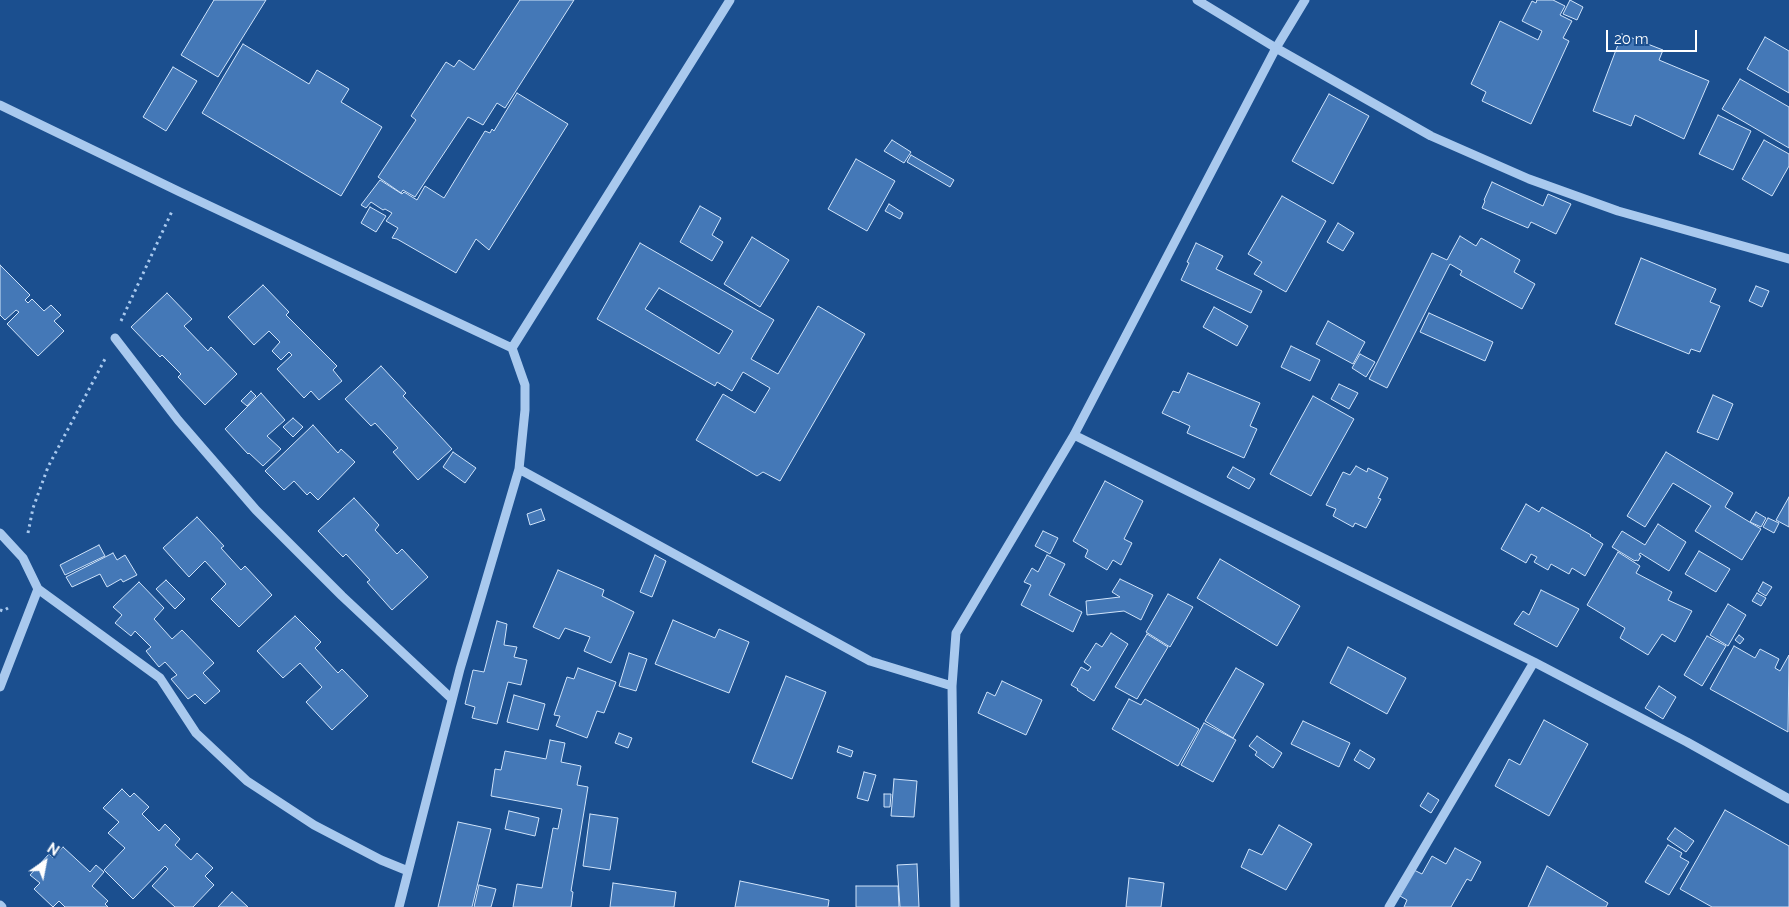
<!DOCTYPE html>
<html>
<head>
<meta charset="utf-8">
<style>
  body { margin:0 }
  #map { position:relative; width:1789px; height:907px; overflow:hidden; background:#1b4f8f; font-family:Raleway,sans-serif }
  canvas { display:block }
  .north { position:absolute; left:20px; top:837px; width:50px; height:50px; -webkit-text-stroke:4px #1b4f8f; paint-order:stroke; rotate:33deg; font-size:14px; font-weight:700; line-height:20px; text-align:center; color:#fff }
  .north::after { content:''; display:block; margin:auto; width:18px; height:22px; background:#fff; clip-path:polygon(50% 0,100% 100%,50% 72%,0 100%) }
  .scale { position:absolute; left:1606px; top:30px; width:91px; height:22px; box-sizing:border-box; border:2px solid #fff; border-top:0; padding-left:6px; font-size:15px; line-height:18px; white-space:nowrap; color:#fff; -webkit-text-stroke:4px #1b4f8f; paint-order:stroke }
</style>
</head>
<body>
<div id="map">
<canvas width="1789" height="907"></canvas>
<div class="north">N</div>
<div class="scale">20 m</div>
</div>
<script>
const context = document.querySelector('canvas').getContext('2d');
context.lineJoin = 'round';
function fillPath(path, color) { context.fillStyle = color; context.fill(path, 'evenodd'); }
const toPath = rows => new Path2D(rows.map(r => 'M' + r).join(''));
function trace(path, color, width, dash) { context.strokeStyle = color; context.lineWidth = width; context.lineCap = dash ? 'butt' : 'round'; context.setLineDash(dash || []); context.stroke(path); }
const building = toPath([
  [214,0,266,0,218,77,181,55,214,0],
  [520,0,574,0,505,108,497,103,483,125,468,117,415,197,403,190,401,193,378,177,416,120,411,116,446,62,454,67,459,60,474,70,520,0],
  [1537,0,1553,0,1565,6,1560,15,1572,21,1563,38,1569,41,1531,124,1482,101,1486,92,1471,84,1500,21,1538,40,1542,31,1522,21,1532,1,1536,3,1537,0],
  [1570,0,1583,7,1577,20,1563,14,1570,0],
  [1622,34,1663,50,1659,60,1709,81,1684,139,1635,115,1631,126,1593,111,1622,34],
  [1765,37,1789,51,1789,93,1747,69,1765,37],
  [243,44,309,84,317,70,349,89,341,102,382,127,341,196,202,113,243,44],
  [173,67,197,81,166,131,143,117,173,67],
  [1740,79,1789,107,1789,148,1722,109,1740,79],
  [517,93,568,124,489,250,476,239,456,273,397,239,392,238,398,228,386,221,392,213,385,209,383,210,371,202,366,208,361,205,380,180,402,194,404,192,417,200,425,186,444,198,485,131,490,133,492,129,494,131,517,93],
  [1329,94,1369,116,1333,184,1292,161,1329,94],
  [1718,115,1751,131,1733,170,1699,154,1718,115],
  [892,140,911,152,904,163,884,151,892,140],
  [1764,140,1789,154,1789,166,1772,196,1742,179,1764,140],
  [911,155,954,180,950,187,907,162,911,155],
  [856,159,895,181,867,231,828,209,856,159],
  [1492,182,1543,206,1548,194,1571,204,1556,234,1531,222,1528,228,1482,208,1485,201,1484,200,1492,182],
  [1282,196,1326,221,1286,292,1254,274,1262,262,1248,254,1282,196],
  [889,204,903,213,900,219,885,211,889,204],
  [700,206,721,218,712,235,723,242,712,261,680,242,700,206],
  [370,207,386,216,376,232,361,223,370,207],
  [1338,223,1354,233,1343,251,1327,242,1338,223],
  [1460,236,1476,246,1481,238,1520,260,1514,272,1535,284,1522,309,1460,275,1462,271,1450,264,1387,388,1369,379,1432,253,1447,260,1460,236],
  [752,237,789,260,760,307,724,284,752,237],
  [640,243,774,320,751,359,778,374,818,306,865,334,780,481,763,472,757,476,696,440,723,394,755,413,770,388,743,372,732,391,717,382,715,386,597,319,640,243],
  [659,288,733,331,719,354,645,309,659,288],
  [1196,243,1223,256,1216,269,1262,291,1251,313,1181,280,1189,263,1187,262,1196,243],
  [1641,258,1716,289,1710,302,1720,306,1700,352,1691,349,1689,354,1615,324,1641,258],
  [0,265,30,295,25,300,28,303,32,299,44,311,51,305,61,315,54,321,64,331,38,356,7,324,19,312,16,310,5,320,0,315,0,265],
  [263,285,289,312,286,315,337,366,333,370,342,381,319,400,311,391,304,398,277,369,292,355,289,352,281,360,272,351,280,342,269,331,254,345,228,317,263,285],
  [1756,286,1769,291,1762,307,1749,301,1756,286],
  [167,293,192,319,184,326,208,351,211,347,237,374,205,405,178,377,181,374,162,355,160,357,131,327,167,293],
  [1214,307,1248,326,1237,346,1203,327,1214,307],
  [1429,313,1493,342,1485,361,1420,332,1429,313],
  [1328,321,1365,342,1353,364,1316,344,1328,321],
  [1291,346,1320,360,1310,381,1281,367,1291,346],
  [1360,354,1375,362,1366,377,1352,368,1360,354],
  [381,366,406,393,403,396,452,449,418,480,393,452,398,448,375,423,371,426,345,399,381,366],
  [1188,373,1260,403,1250,426,1257,429,1244,458,1187,433,1190,426,1162,413,1173,391,1179,393,1188,373],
  [1339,384,1358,393,1349,409,1331,399,1339,384],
  [251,391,256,396,247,406,241,401,251,391],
  [261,393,285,420,267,436,281,449,263,466,249,453,248,454,225,429,261,393],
  [1713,395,1733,404,1718,440,1697,432,1713,395],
  [1313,396,1354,419,1311,496,1270,474,1313,396],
  [293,418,303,427,293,437,283,427,293,418],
  [313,425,338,453,341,449,355,462,318,500,310,492,307,495,294,481,284,490,265,471,313,425],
  [453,452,476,468,465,483,443,467,453,452],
  [1666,452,1733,493,1725,507,1761,529,1742,560,1695,531,1711,506,1673,483,1645,527,1627,516,1666,452],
  [1356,466,1367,472,1368,468,1388,478,1378,498,1381,499,1366,528,1355,523,1353,527,1333,516,1336,509,1326,505,1343,472,1350,475,1356,466],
  [1233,467,1255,479,1249,489,1227,477,1233,467],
  [1105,481,1143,501,1124,539,1132,543,1121,565,1113,560,1107,570,1085,557,1088,550,1073,541,1105,481],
  [1789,497,1789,527,1776,520,1789,497],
  [354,498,379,525,375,530,397,554,402,549,428,577,392,610,367,582,370,580,346,554,343,557,318,531,354,498],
  [1526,504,1539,512,1542,507,1591,535,1590,536,1603,544,1585,576,1572,568,1569,574,1551,564,1548,570,1534,562,1537,557,1531,554,1526,563,1501,549,1526,504],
  [541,509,545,520,530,525,527,514,541,509],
  [1756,512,1766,518,1761,527,1750,522,1756,512],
  [197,517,224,546,221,548,241,570,245,566,272,595,239,627,211,599,226,584,205,561,189,577,163,548,197,517],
  [1768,518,1779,523,1774,533,1763,527,1768,518],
  [1658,524,1686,542,1669,571,1640,553,1639,555,1641,556,1638,561,1636,560,1635,561,1612,547,1622,531,1645,545,1658,524],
  [1043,531,1058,538,1050,554,1035,546,1043,531],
  [99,545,105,556,65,575,60,565,99,545],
  [1699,551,1730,569,1716,592,1685,574,1699,551],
  [1618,552,1640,566,1636,573,1672,592,1668,600,1692,611,1675,642,1662,634,1648,655,1620,638,1625,628,1587,605,1618,552],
  [113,553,117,560,125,555,137,575,123,582,121,579,107,587,100,574,72,587,66,577,113,553],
  [655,555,666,561,652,597,640,592,655,555],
  [1047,555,1065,564,1049,595,1082,612,1073,632,1021,605,1031,585,1024,582,1032,568,1038,572,1047,555],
  [1220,559,1300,606,1277,646,1197,598,1220,559],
  [558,570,604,590,602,596,634,612,611,663,584,651,590,637,565,628,559,639,533,627,558,570],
  [1120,579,1153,595,1141,620,1124,611,1087,615,1086,601,1120,597,1112,592,1120,579],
  [166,580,185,599,175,609,156,589,166,580],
  [139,582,164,608,154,619,172,639,182,630,214,663,203,673,220,691,205,704,195,694,188,699,171,679,177,675,165,662,159,667,146,651,151,647,135,631,131,636,115,623,122,615,113,607,139,582],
  [1763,582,1772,587,1766,596,1758,591,1763,582],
  [1541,590,1579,609,1557,647,1514,624,1523,611,1529,615,1541,590],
  [1757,593,1766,598,1761,606,1752,601,1757,593],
  [1168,594,1193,607,1170,647,1146,632,1168,594],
  [1728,604,1746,615,1728,646,1710,635,1728,604],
  [295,616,321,642,315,648,338,673,342,669,368,696,332,730,306,702,322,687,300,663,283,678,257,651,295,616],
  [673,620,715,638,719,629,749,642,729,693,655,664,673,620],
  [497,621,507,624,504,645,517,647,514,657,527,660,521,685,508,682,497,724,472,718,475,707,465,704,473,670,484,672,497,621],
  [1111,633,1128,644,1094,701,1077,690,1078,689,1071,685,1081,667,1088,671,1091,667,1084,662,1096,643,1102,647,1111,633],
  [1147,634,1168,647,1137,699,1115,687,1147,634],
  [1739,635,1744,639,1740,644,1735,640,1739,635],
  [1707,636,1726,646,1702,686,1684,675,1707,636],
  [1734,646,1755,658,1760,649,1779,659,1775,668,1780,671,1789,655,1788,732,1710,689,1734,646],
  [1348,647,1406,678,1387,714,1330,683,1348,647],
  [629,653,647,659,636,691,619,686,629,653],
  [578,668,616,682,604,713,597,711,587,738,556,726,560,716,554,715,567,677,574,679,578,668],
  [1236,668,1264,684,1233,738,1205,721,1236,668],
  [786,676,826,692,792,779,752,762,786,676],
  [1002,681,1042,700,1026,735,978,713,987,692,995,696,1002,681],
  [1659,686,1676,697,1663,719,1645,708,1659,686],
  [514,695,545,704,538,730,507,722,514,695],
  [1129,699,1141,705,1145,699,1199,729,1178,766,1112,729,1129,699],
  [1544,720,1588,744,1549,816,1495,786,1509,759,1520,765,1544,720],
  [1303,721,1350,743,1339,767,1291,744,1303,721],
  [1204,723,1236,740,1213,782,1181,765,1204,723],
  [619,733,632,738,628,748,615,743,619,733],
  [1257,736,1282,753,1273,768,1255,755,1257,752,1249,746,1257,736],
  [550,740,565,743,561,762,581,766,577,785,588,787,571,891,573,892,571,907,513,907,517,884,542,888,553,828,558,829,562,809,491,796,495,769,501,770,505,751,546,759,550,740],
  [839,746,853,751,851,757,837,752,839,746],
  [1360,750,1375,759,1369,769,1354,760,1360,750],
  [864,772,876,775,868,801,857,798,864,772],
  [894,779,917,781,914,817,891,816,894,779],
  [122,789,130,797,134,793,149,807,142,814,159,831,165,824,180,839,175,845,191,860,197,853,213,868,205,876,214,885,193,907,175,907,152,886,168,869,165,866,133,899,104,870,125,848,108,833,119,822,103,808,122,789],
  [1428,793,1439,800,1431,813,1420,806,1428,793],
  [884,794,891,794,890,807,884,807,884,794],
  [1725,810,1789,846,1789,907,1712,907,1680,889,1725,810],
  [509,811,539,818,535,836,505,829,509,811],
  [590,814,618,818,610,870,583,866,590,814],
  [458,822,491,829,472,907,438,907,458,822],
  [1279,825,1312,844,1286,890,1241,867,1249,849,1262,855,1279,825],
  [1675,828,1694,841,1686,852,1667,839,1675,828],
  [1668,845,1682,853,1680,857,1689,862,1669,895,1645,882,1668,845],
  [63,847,90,872,96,865,104,872,92,886,108,901,105,904,108,907,65,907,59,901,53,907,34,889,40,883,30,875,49,854,53,858,63,847],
  [1455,848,1481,862,1471,881,1467,879,1451,907,1404,907,1407,900,1400,896,1414,870,1422,874,1432,856,1446,864,1455,848],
  [917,864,919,907,900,907,897,865,917,864],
  [1547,866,1608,903,1606,907,1528,907,1547,866],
  [1129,878,1164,883,1161,907,1126,907,1129,878],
  [740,881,829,900,828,907,735,907,740,881],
  [613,883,676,892,674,907,610,907,613,883],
  [479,885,496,889,491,907,474,907,479,885],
  [856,886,898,886,899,907,856,907,856,886],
  [232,892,248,907,218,907,232,892]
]);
fillPath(building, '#4478b7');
trace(building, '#cfe3fa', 1);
trace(toPath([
  [121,321,173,209],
  [28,533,33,508,48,467,106,357],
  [0,610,3,611,8,608]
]), '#a9c9ee', 3, [2.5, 4]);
trace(toPath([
  [1197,0,1276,48,1431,136,1529,179,1618,211,1789,259],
  [0,105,180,192,512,348],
  [115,338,178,420,256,510,342,596,452,699],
  [1074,435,1534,662,1687,742,1789,799],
  [519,469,870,661,952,686],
  [0,533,23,558,38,589,160,678,196,733,247,781,314,825,381,860,408,871],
  [0,687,38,589],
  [0,905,2,907],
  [399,907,460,669,519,469,525,410,525,385,512,348,730,0],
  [955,907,952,686,956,633,1074,435,1276,48,1305,0],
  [1389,907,1534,662]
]), '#a9c9ee', 9);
</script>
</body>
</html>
